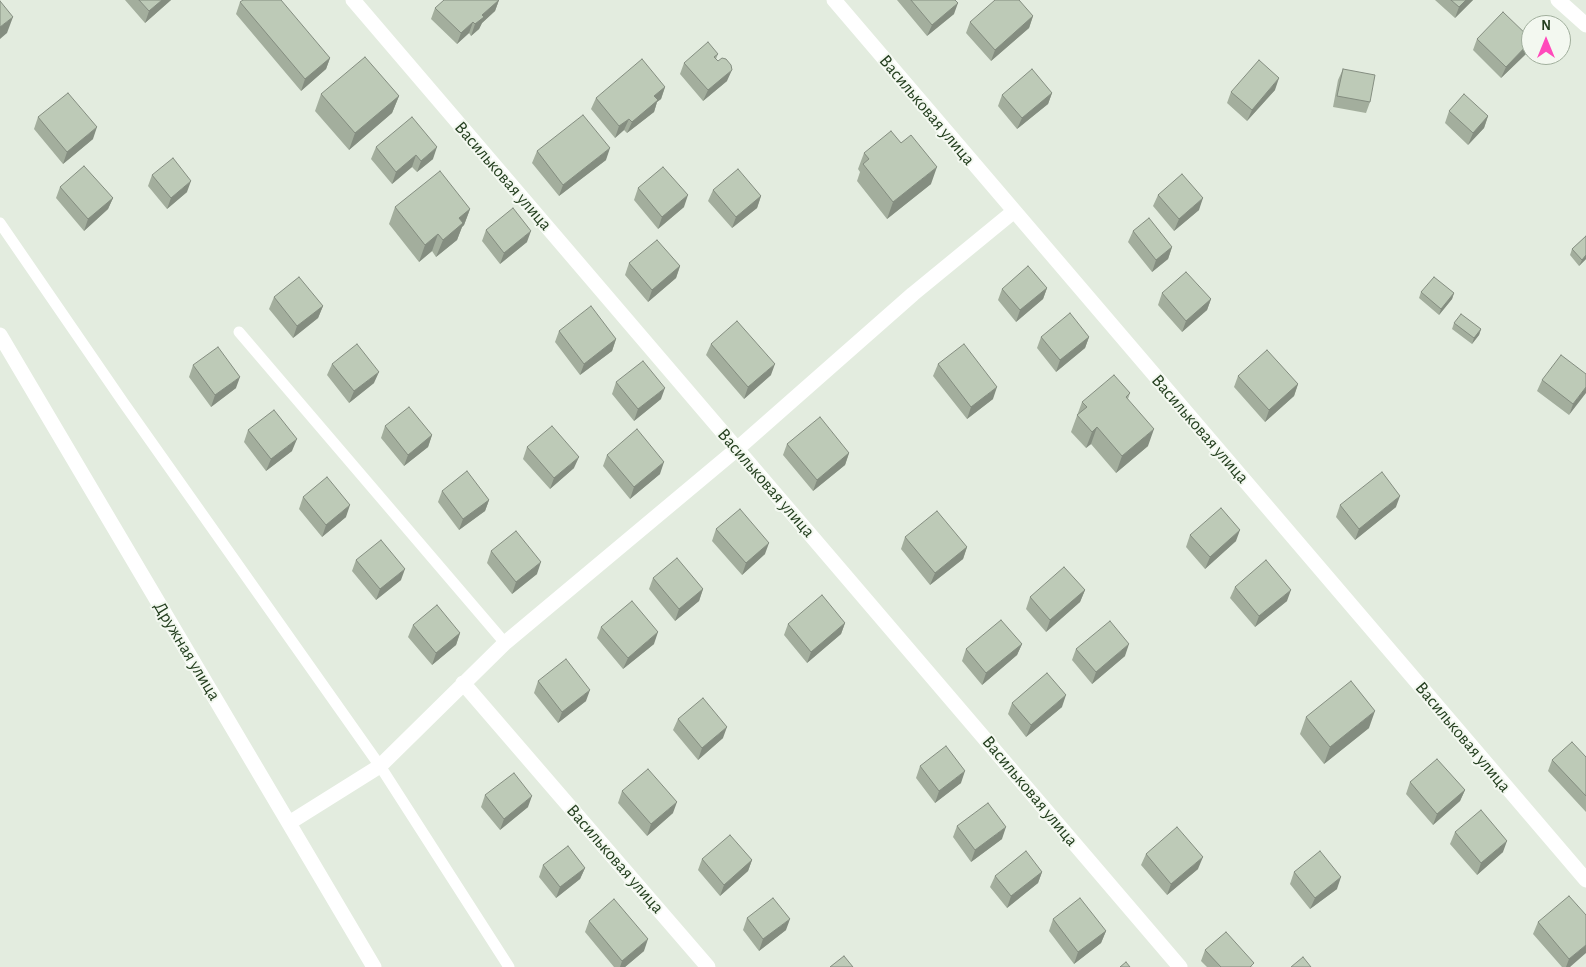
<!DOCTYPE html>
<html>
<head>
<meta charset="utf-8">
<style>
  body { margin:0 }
  #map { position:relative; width:1586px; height:967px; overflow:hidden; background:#e3ecdf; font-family:"Alegreya Sans",sans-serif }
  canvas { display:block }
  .north { position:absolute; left:1521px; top:15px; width:50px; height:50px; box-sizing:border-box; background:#f3f8f0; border:1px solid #a0ae9c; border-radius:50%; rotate:0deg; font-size:14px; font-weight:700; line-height:20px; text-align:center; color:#233e1e }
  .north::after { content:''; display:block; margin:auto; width:18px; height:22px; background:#ff4abb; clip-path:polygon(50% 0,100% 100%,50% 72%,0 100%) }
</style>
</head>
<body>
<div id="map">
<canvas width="1586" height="967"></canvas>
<div class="north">N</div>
</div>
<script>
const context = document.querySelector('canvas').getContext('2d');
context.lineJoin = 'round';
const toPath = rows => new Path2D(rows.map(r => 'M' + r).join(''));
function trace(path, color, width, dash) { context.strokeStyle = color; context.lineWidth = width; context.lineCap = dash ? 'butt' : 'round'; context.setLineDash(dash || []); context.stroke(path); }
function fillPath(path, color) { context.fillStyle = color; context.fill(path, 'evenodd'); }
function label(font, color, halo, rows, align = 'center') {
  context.font = font + ' "Alegreya Sans",sans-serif'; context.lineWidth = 4; context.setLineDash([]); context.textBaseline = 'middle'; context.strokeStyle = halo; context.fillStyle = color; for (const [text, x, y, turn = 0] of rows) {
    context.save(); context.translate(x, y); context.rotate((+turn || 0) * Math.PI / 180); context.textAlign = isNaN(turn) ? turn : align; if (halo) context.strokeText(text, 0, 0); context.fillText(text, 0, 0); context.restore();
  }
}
trace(toPath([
  [0,223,123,402,380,766,509,967],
  [239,332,505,643]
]), '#fff', 11);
trace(toPath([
  [353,0,1180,967],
  [834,0,1586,880],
  [1558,0,1586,25],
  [0,335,374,967],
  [463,683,708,967],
  [289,823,380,766,505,643,737,449,913,294,1013,212]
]), '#fff', 15);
fillPath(toPath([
  [125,0,171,0,145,23],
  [499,0,495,11,482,23,479,29,471,36,469,33,457,44,431,19,435,8],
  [897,0,955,0,954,14,927,36],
  [1435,0,1473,0,1455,18],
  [240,2,330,58,326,69,301,91,236,14],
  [1033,16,1029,28,991,61,966,33,970,22],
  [1477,39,1531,39,1531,42,1528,52,1501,78,1473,50],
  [718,54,716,59,718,61,727,81,703,101,680,74,684,63],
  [1343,69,1370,102,1366,113,1333,107,1338,80],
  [665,87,661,99,657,102,654,112,627,133,624,130,615,138,591,109,596,98],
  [1275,90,1247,121,1227,103,1231,92],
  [1052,93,1048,104,1017,129,998,106,1002,95],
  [321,94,399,96,392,113,349,150,315,111],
  [1449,111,1488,116,1484,128,1468,145,1445,123],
  [38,117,93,139,63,164,34,129],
  [376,147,433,159,417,172,412,167,392,184,371,159],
  [537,151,606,160,559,196,532,163],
  [864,153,931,184,887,219,857,181,860,172,858,169],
  [152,175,187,192,167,209,148,186],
  [60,187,113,198,108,209,84,231,56,198],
  [638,188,684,207,658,229,634,200],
  [713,190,761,196,757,208,732,228,708,201],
  [1158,195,1199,210,1174,231,1153,206],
  [395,207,470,209,464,225,462,227,457,240,436,257,432,251,419,262,389,224],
  [486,230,527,242,500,264,482,241],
  [1133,231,1172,247,1168,259,1152,272,1128,242],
  [1586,236,1586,259,1579,266,1570,255,1572,249],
  [629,263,680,266,676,278,648,302,625,275],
  [1047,288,1043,299,1016,322,998,300,1002,289],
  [1421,292,1454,293,1452,299,1439,315,1419,298],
  [1162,293,1211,299,1207,310,1182,332,1158,305],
  [274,297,323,306,318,318,293,338,269,309],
  [1454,323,1481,329,1479,335,1472,344,1452,329],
  [559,331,616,339,612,351,580,375,555,342],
  [1041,337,1089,337,1085,348,1056,372,1037,348],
  [711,344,771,375,744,399,706,355],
  [332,364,374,383,349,403,327,375],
  [938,364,993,399,967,419,933,376],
  [193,365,236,388,211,407,189,377],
  [1586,374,1569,415,1537,391,1542,380],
  [1238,376,1298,384,1294,396,1265,422,1234,387],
  [616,382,661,399,634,421,612,394],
  [1130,393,1128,399,1148,446,1116,473,1091,444,1086,448,1071,432,1082,402],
  [385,426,432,435,428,447,404,466,381,438],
  [248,430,292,451,266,471,244,442],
  [787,444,849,453,845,465,813,491,783,455],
  [527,447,574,468,550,489,523,459],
  [607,455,660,474,630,499,603,466],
  [442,491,489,500,485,511,459,530,438,502],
  [303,497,346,517,322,537,299,509],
  [1340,505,1396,507,1355,540,1336,517],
  [716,529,765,554,742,575,712,541],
  [1190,535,1236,541,1205,569,1186,547],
  [905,537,967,547,963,559,930,585,901,549],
  [491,551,537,574,512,594,487,563],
  [356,560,401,580,376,600,352,571],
  [653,578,703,589,699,601,675,621,649,589],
  [1235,587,1287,601,1255,627,1230,598],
  [1085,590,1080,602,1046,632,1026,609,1030,597],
  [845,623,841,634,807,663,784,635,788,624],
  [413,625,460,633,456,645,432,665,408,637],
  [601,627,654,644,623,669,597,638],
  [1022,644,1017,655,982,685,962,661,966,649],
  [1076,649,1125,656,1092,684,1072,660],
  [538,681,586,701,558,723,534,693],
  [1012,703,1062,707,1026,737,1008,714],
  [1306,717,1369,728,1324,764,1300,734],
  [678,719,723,738,698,760,673,730],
  [1586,757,1586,812,1548,771,1552,760],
  [920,766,961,783,935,803,916,778],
  [1410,782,1465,790,1460,801,1433,825,1406,794],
  [622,791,673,813,647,836,618,803],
  [485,795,528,807,500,830,481,807],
  [957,826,1002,839,971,862,953,837],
  [1455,832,1503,852,1477,875,1450,844],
  [1146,854,1198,869,1167,895,1141,865],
  [702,859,752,860,748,871,720,896,698,870],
  [543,865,585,868,580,879,556,898,539,877],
  [1042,872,1038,883,1007,908,990,887,995,876],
  [1294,872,1337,889,1310,909,1290,884],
  [1586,915,1570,967,1562,967,1533,934,1538,922],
  [747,918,786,930,759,951,743,930],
  [1053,919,1106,931,1101,943,1074,964,1049,931],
  [589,921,644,951,625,967,614,967,585,932],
  [1205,950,1253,967,1207,967,1201,961]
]), '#a3ae9d');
fillPath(toPath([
  [162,0,171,0,145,23,149,11],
  [499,0,495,11,482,23,479,29,471,36,475,24,482,15],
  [1466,0,1473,0,1455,18,1459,7],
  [958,3,954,14,927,36,932,25],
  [1033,16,1029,28,991,61,995,50],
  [13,17,7,33,0,39,0,27],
  [473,22,469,33,457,44,461,33],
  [1531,41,1528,52,1501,78,1506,67],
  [330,58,326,69,301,91,305,79],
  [732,70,727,81,703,101,708,90],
  [1279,78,1275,90,1247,121,1252,110],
  [665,87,661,99,657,102,654,112,627,133,632,122,654,96],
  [1052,93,1048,104,1017,129,1022,118],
  [399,96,392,113,349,150,355,133],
  [1488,116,1484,128,1468,145,1473,133],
  [629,119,624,130,615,138,619,126],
  [97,127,93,139,63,164,67,152],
  [437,147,433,159,417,172,421,161],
  [610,148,606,160,559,196,563,185],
  [416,155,412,167,392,184,396,172],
  [937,167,931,184,887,219,893,202],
  [191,181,187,192,167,209,171,198],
  [688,195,684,207,658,229,662,217],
  [761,196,757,208,732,228,736,217],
  [113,198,108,209,84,231,88,219],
  [1203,198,1199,210,1174,231,1179,219],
  [470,209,464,225,462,227,457,240,436,257,443,240,459,218],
  [531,231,527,242,500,264,504,253],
  [438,234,432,251,419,262,425,245],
  [1172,247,1168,259,1152,272,1156,260],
  [1586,255,1586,259,1579,266,1582,260],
  [680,266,676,278,648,302,652,290],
  [1047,288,1043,299,1016,322,1020,310],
  [1454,293,1452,299,1439,315,1441,309],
  [1211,299,1207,310,1182,332,1186,321],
  [323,306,318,318,293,338,297,326],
  [1481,329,1479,335,1472,344,1474,338],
  [1089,337,1085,348,1056,372,1060,360],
  [616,339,612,351,580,375,584,364],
  [775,364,771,375,744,399,748,387],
  [379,372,374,383,349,403,354,391],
  [240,377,236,388,211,407,215,395],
  [1298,384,1294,396,1265,422,1269,410],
  [997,387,993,399,967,419,971,407],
  [1586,387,1586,393,1569,415,1573,404],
  [665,388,661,399,634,421,638,409],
  [1097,427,1091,444,1086,448,1092,432],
  [1154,429,1148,446,1116,473,1122,456],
  [432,435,428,447,404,466,408,455],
  [297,439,292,451,266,471,271,459],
  [849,453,845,465,813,491,817,480],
  [579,457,574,468,550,489,554,478],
  [664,462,660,474,630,499,634,487],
  [1400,496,1396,507,1355,540,1359,529],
  [489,500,485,511,459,530,463,519],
  [350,505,346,517,322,537,326,525],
  [1240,530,1236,541,1205,569,1210,557],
  [769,543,765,554,742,575,746,563],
  [967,547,963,559,930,585,935,573],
  [541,562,537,574,512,594,516,582],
  [405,569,401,580,376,600,380,589],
  [703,589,699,601,675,621,679,609],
  [1085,590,1080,602,1046,632,1050,620],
  [1291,590,1287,601,1255,627,1259,616],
  [845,623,841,634,807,663,811,652],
  [658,632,654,644,623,669,628,658],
  [460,633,456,645,432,665,436,653],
  [1022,644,1017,655,982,685,986,673],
  [1129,644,1125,656,1092,684,1096,672],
  [590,690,586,701,558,723,562,712],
  [1066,695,1062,707,1026,737,1031,725],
  [1375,711,1369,728,1324,764,1330,747],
  [727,727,723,738,698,760,702,748],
  [965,771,961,783,935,803,939,791],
  [1465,790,1460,801,1433,825,1437,814],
  [532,796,528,807,500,830,504,819],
  [677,802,673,813,647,836,651,824],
  [1006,827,1002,839,971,862,975,850],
  [1507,841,1503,852,1477,875,1481,863],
  [1203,857,1198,869,1167,895,1171,884],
  [752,860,748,871,720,896,724,885],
  [585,868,580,879,556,898,560,887],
  [1042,872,1038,883,1007,908,1011,896],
  [1341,877,1337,889,1310,909,1315,898],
  [790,919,786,930,759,951,763,939],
  [1106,931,1101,943,1074,964,1078,952],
  [648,939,644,951,625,967,620,967,622,961],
  [1586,945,1586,953,1570,967,1566,967,1569,959]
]), '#848d80');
const building = toPath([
  [139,0,162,0,149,11,139,0],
  [243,0,281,0,330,58,305,79,240,2,243,0],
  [444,0,499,0,482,15,484,17,475,24,473,22,461,33,435,8,444,0],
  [911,0,955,0,958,3,932,25,911,0],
  [995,0,1019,0,1033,16,995,50,970,22,995,0],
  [1451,0,1466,0,1459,7,1451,0],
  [0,1,13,17,0,27,0,1],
  [1503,12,1531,39,1531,41,1506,67,1477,39,1503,12],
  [708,42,718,54,714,57,718,61,722,58,726,59,731,65,732,70,708,90,684,63,708,42],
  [365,57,399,96,355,133,321,94,365,57],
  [642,59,665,87,654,96,658,100,632,122,629,119,619,126,596,98,642,59],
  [1259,60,1279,78,1252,110,1231,92,1259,60],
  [1032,69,1052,93,1022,118,1002,95,1032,69],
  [1343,69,1375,75,1370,102,1337,96,1343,69],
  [68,93,97,127,67,152,38,117,68,93],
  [1464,94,1488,116,1473,133,1449,111,1464,94],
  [583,115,610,148,563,185,537,151,583,115],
  [412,117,437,147,421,161,416,155,396,172,376,147,412,117],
  [891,131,901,143,911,135,937,167,893,202,863,164,869,159,864,153,891,131],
  [173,158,191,181,171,198,152,175,173,158],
  [84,166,113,198,88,219,60,187,84,166],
  [663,167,688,195,662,217,638,188,663,167],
  [738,169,761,196,736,217,713,190,738,169],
  [440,171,470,209,459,218,463,223,443,240,438,234,425,245,395,207,440,171],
  [1182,174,1203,198,1179,219,1158,195,1182,174],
  [513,208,531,231,504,253,486,230,513,208],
  [1149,218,1172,247,1156,260,1133,231,1149,218],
  [1586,236,1586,255,1582,260,1572,249,1586,236],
  [657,240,680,266,652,290,629,263,657,240],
  [1028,266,1047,288,1020,310,1002,289,1028,266],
  [1186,272,1211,299,1186,321,1162,293,1186,272],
  [299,277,323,306,297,326,274,297,299,277],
  [1434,277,1454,293,1441,309,1421,292,1434,277],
  [591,306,616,339,584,364,559,331,591,306],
  [1070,313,1089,337,1060,360,1041,337,1070,313],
  [1461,314,1481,329,1474,338,1454,323,1461,314],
  [737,321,775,364,748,387,711,344,737,321],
  [357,344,379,372,354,391,332,364,357,344],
  [964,344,997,387,971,407,938,364,964,344],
  [218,347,240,377,215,395,193,365,218,347],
  [1267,350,1298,384,1269,410,1238,376,1267,350],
  [1561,355,1586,374,1586,387,1573,404,1542,380,1561,355],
  [643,361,665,388,638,409,616,382,643,361],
  [1114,375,1130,393,1126,397,1154,429,1122,456,1097,427,1092,432,1077,415,1087,407,1082,402,1114,375],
  [409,407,432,435,408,455,385,426,409,407],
  [274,410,297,439,271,459,248,430,274,410],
  [820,417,849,453,817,480,787,444,820,417],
  [552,426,579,457,554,478,527,447,552,426],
  [637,429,664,462,634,487,607,455,637,429],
  [467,471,489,500,463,519,442,491,467,471],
  [1382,472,1400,496,1359,529,1340,505,1382,472],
  [327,477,350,505,326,525,303,497,327,477],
  [1221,508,1240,530,1210,557,1190,535,1221,508],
  [740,509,769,543,746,563,716,529,740,509],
  [937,511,967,547,935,573,905,537,937,511],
  [516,531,541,562,516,582,491,551,516,531],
  [381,540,405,569,380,589,356,560,381,540],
  [677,558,703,589,679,609,653,578,677,558],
  [1266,560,1291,590,1259,616,1235,587,1266,560],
  [1064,567,1085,590,1050,620,1030,597,1064,567],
  [822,595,845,623,811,652,788,624,822,595],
  [632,601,658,632,628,658,601,627,632,601],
  [437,605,460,633,436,653,413,625,437,605],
  [1001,620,1022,644,986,673,966,649,1001,620],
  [1110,621,1129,644,1096,672,1076,649,1110,621],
  [566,659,590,690,562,712,538,681,566,659],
  [1047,673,1066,695,1031,725,1012,703,1047,673],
  [1351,681,1375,711,1330,747,1306,717,1351,681],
  [703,698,727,727,702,748,678,719,703,698],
  [1572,742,1586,757,1586,796,1552,760,1572,742],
  [946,746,965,771,939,791,920,766,946,746],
  [1437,759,1465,790,1437,814,1410,782,1437,759],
  [648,769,677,802,651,824,622,791,648,769],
  [514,773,532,796,504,819,485,795,514,773],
  [988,803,1006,827,975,850,957,826,988,803],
  [1481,810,1507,841,1481,863,1455,832,1481,810],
  [1177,827,1203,857,1171,884,1146,854,1177,827],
  [730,835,752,860,724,885,702,859,730,835],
  [568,846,585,868,560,887,543,865,568,846],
  [1026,851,1042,872,1011,896,995,876,1026,851],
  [1320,851,1341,877,1315,898,1294,872,1320,851],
  [1569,896,1586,915,1586,945,1569,959,1538,922,1569,896],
  [773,898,790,919,763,939,747,918,773,898],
  [1080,898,1106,931,1078,952,1053,919,1080,898],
  [614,899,648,939,622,961,589,921,614,899],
  [1226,932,1254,963,1250,967,1221,967,1205,950,1226,932],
  [844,956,853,967,830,967,844,956],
  [1303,957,1311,967,1291,967,1303,957],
  [1126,962,1130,967,1120,967,1126,962]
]);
fillPath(building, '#bdcab7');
trace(building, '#848d80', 1);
label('18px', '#233e1e', '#f3f8f0', [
  ["Васильковая улица",927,110,50],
  ["Васильковая улица",503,176,49],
  ["Васильковая улица",1200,429,49],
  ["Васильковая улица",766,483,49],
  ["Дружная улица",187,651,59],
  ["Васильковая улица",1463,737,50],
  ["Васильковая улица",1030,791,50],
  ["Васильковая улица",615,859,49]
]);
</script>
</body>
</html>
